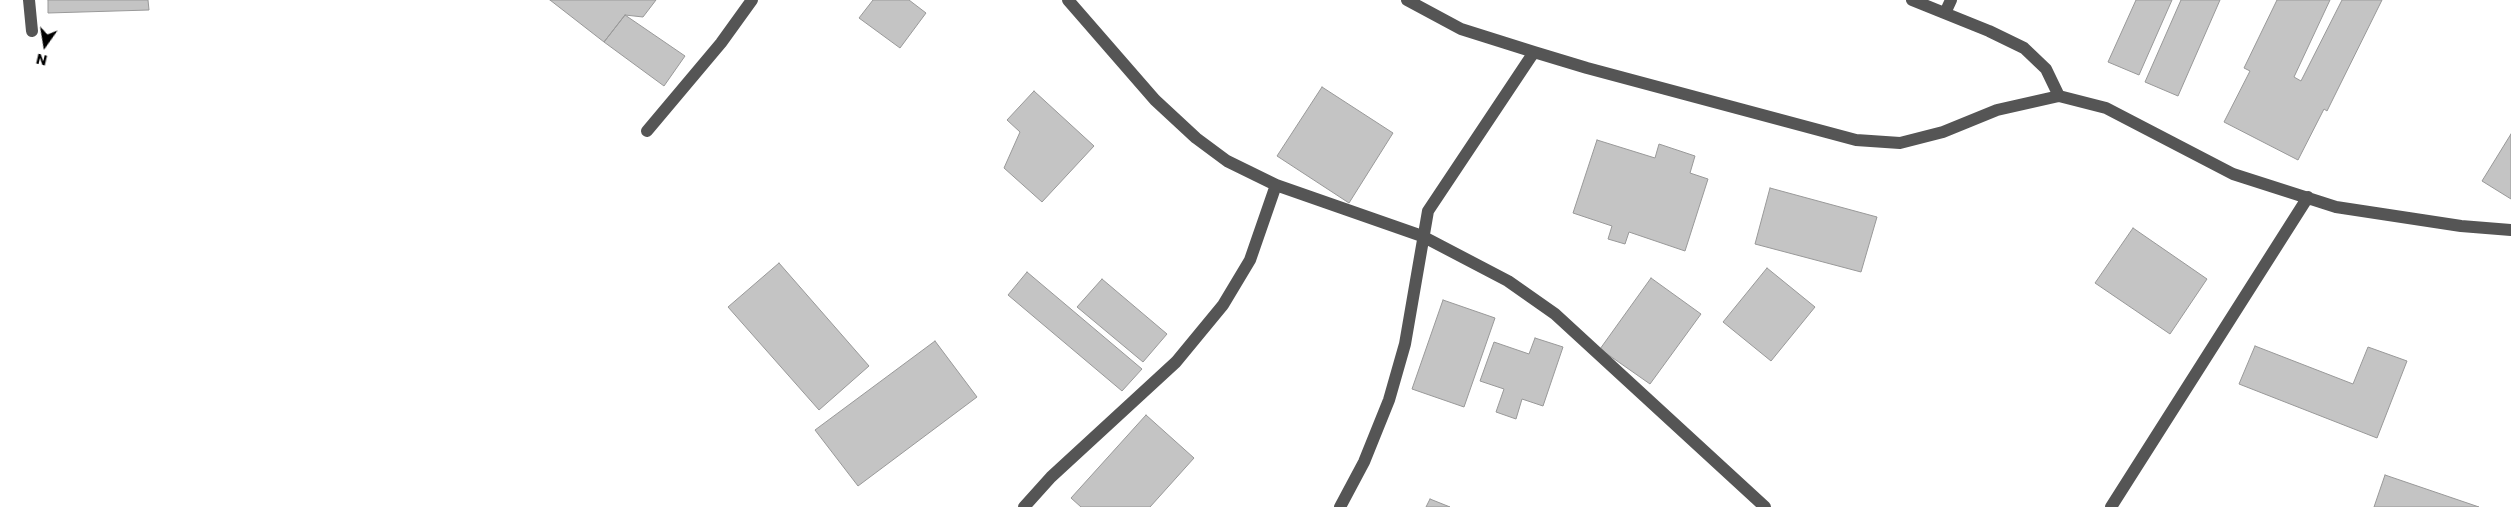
<!DOCTYPE html>
<html>
<head>
<meta charset="utf-8">
<style>
  body { margin:0 }
  #map { position:relative; width:2511px; height:507px; overflow:hidden; background:#fff; font-family:Poppins,sans-serif }
  canvas { display:block }
  .north { position:absolute; left:20px; top:20px; width:50px; height:50px; -webkit-text-stroke:4px #fff; paint-order:stroke; rotate:193deg; font-size:14px; font-weight:700; line-height:20px; text-align:center; color:#000 }
  .north::after { content:''; display:block; margin:auto; width:18px; height:22px; background:#000; clip-path:polygon(50% 0,100% 100%,50% 72%,0 100%) }
</style>
</head>
<body>
<div id="map">
<canvas width="2511" height="507"></canvas>
<div class="north">N</div>
</div>
<script>
const context = document.querySelector('canvas').getContext('2d');
context.lineJoin = 'round';
function fillPath(path, color) { context.fillStyle = color; context.fill(path, 'evenodd'); }
const toPath = rows => new Path2D(rows.map(r => 'M' + r).join(''));
function trace(path, color, width, dash) { context.strokeStyle = color; context.lineWidth = width; context.lineCap = dash ? 'butt' : 'round'; context.setLineDash(dash || []); context.stroke(path); }
const building = toPath([
  [48,0,148,0,149,10,48,13,48,0],
  [550,0,656,0,643,17,625,15,604,42,550,0],
  [873,0,909,0,926,13,900,48,859,18,873,0],
  [2136,0,2172,0,2139,75,2108,62,2136,0],
  [2181,0,2220,0,2178,96,2145,82,2181,0],
  [2277,0,2330,0,2294,77,2301,81,2342,0,2382,0,2327,111,2324,109,2298,160,2224,122,2250,71,2244,68,2277,0],
  [625,15,685,56,664,86,604,42,625,15],
  [1322,87,1393,133,1349,203,1277,156,1322,87],
  [1034,91,1094,146,1042,202,1004,168,1020,132,1007,120,1034,91],
  [2511,134,2511,199,2482,181,2511,134],
  [1597,140,1655,158,1659,144,1695,156,1690,173,1708,179,1685,251,1629,232,1625,244,1608,239,1612,226,1573,213,1597,140],
  [1770,188,1877,217,1861,272,1755,244,1770,188],
  [2133,228,2207,279,2170,334,2095,283,2133,228],
  [779,263,869,366,819,410,728,307,779,263],
  [1767,268,1815,307,1771,361,1723,322,1767,268],
  [1027,272,1142,369,1122,391,1008,295,1027,272],
  [1651,278,1701,314,1650,384,1600,349,1651,278],
  [1102,279,1167,334,1143,362,1077,307,1102,279],
  [1443,300,1495,318,1464,407,1412,389,1443,300],
  [1535,338,1563,347,1543,406,1522,399,1516,419,1496,412,1504,389,1480,381,1494,342,1529,354,1535,338],
  [935,341,977,397,858,486,815,430,935,341],
  [2255,346,2353,384,2368,347,2407,361,2377,438,2239,384,2255,346],
  [1146,415,1194,458,1150,507,1081,507,1071,498,1146,415],
  [2385,475,2479,507,2374,507,2385,475],
  [1430,499,1450,507,1426,507,1430,499]
]);
fillPath(building, '#c4c4c4');
trace(building, '#999', 1);
trace(toPath([
  [29,0,32,31],
  [1068,0,1155,100,1196,138,1227,161,1276,185,1422,236,1508,281,1555,314,1765,507],
  [1407,0,1461,29,1534,52,1587,68,1856,140,1900,143,1943,132,1997,110,2059,96,2106,108,2233,174,2336,207,2461,226,2511,230],
  [1912,0,1989,31,2024,48,2046,69,2059,96],
  [1945,13,1951,0],
  [647,131,721,43,752,0],
  [1024,507,1051,477,1176,362,1223,305,1250,260,1276,185],
  [1340,507,1364,462,1389,400,1405,344,1428,211,1534,52],
  [2111,507,2308,197]
]), '#555', 12);
</script>
</body>
</html>
